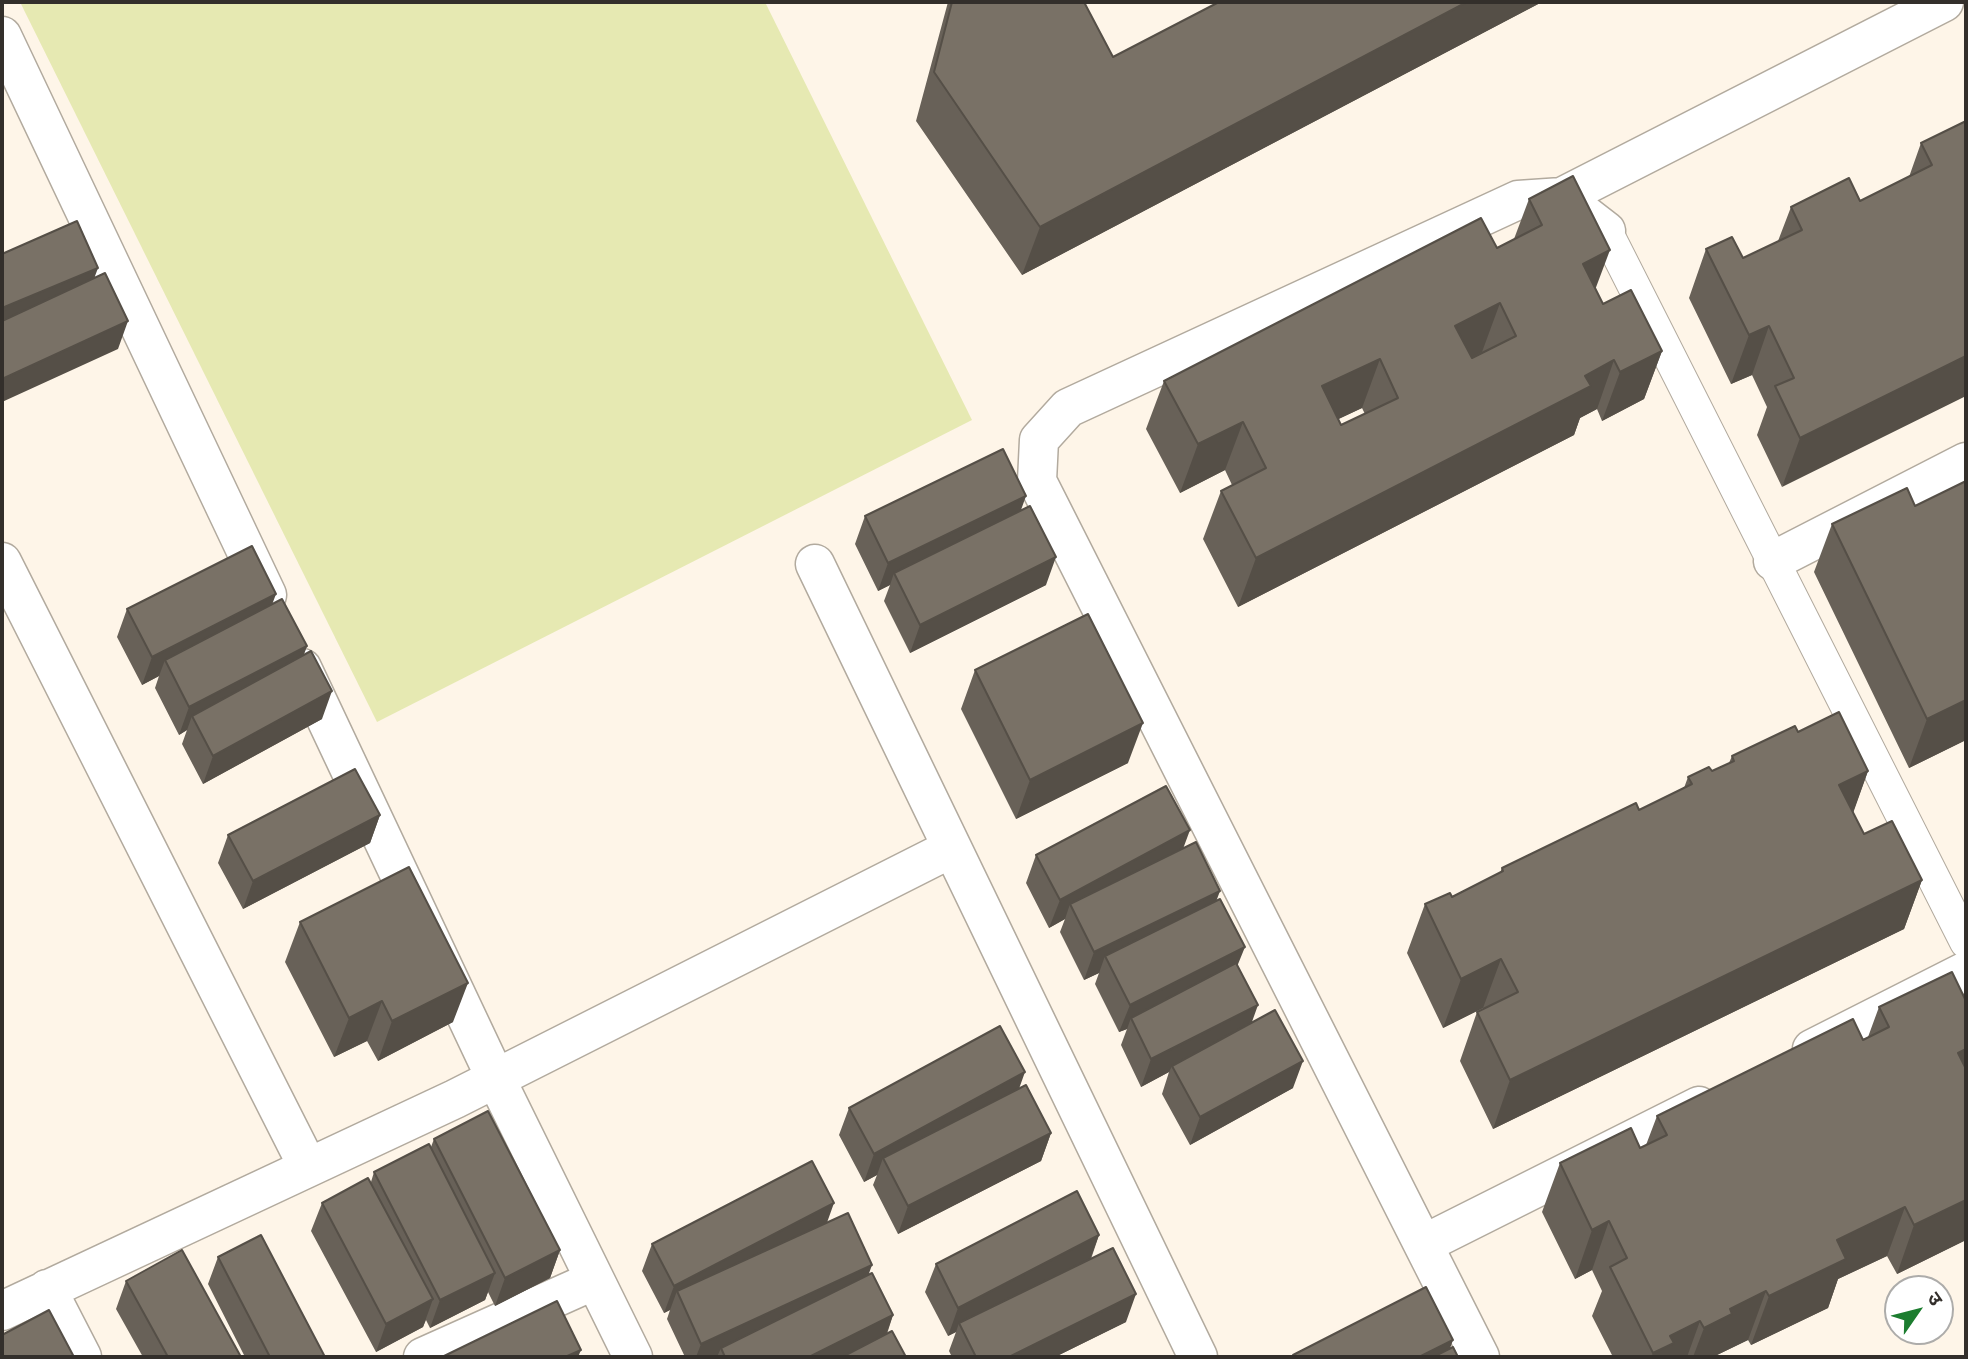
<!DOCTYPE html>
<html>
<head>
<meta charset="utf-8">
<style>
  body { margin:0 }
  #map { position:relative; width:1968px; height:1359px; overflow:hidden; background:#fef5e8; font-family:Karla,"Noto Sans Devanagari",sans-serif }
  canvas { display:block }
  .frame { position:absolute; inset:0; border:4px solid #332f2b; pointer-events:none }
  .north { position:absolute; left:1884px; top:1275px; width:70px; height:70px; box-sizing:border-box; background:#fff; border:2px solid #adacaa; border-radius:50%; rotate:55deg; font-size:19px; font-weight:700; line-height:28px; text-align:center; color:#332f2b }
  .north::after { content:''; display:block; margin:auto; width:24px; height:32px; background:#1c7d2f; clip-path:polygon(50% 0,100% 100%,50% 72%,0 100%) }
</style>
</head>
<body>
<div id="map">
<canvas width="1968" height="1359"></canvas>
<div class="frame"></div>
<div class="north">उ</div>
</div>
<script>
const context = document.querySelector('canvas').getContext('2d');
context.lineJoin = 'round';
function fillPath(path, color) { context.fillStyle = color; context.fill(path, 'evenodd'); }
const toPath = rows => new Path2D(rows.map(r => 'M' + r).join(''));
function trace(path, color, width, dash) { context.strokeStyle = color; context.lineWidth = width; context.lineCap = dash ? 'butt' : 'round'; context.setLineDash(dash || []); context.stroke(path); }
fillPath(toPath([
  [20,2,765,2,972,420,377,722]
]), '#e6e9b2');
const service = toPath([
  [1606,231,1966,942]
]);
const minor = toPath([
  [2,36,267,595],
  [1562,197,1944,2],
  [1773,561,1966,462],
  [2,562,308,1167],
  [815,564,1198,1357],
  [302,668,495,1077,633,1357],
  [1812,1049,1966,971],
  [1424,1244,1699,1106],
  [47,1289,82,1357],
  [2,1311,455,1099,952,848],
  [423,1357,595,1280],
  [1480,1357,1037,481,1039,440,1068,408,1518,200,1562,197,1606,231]
]);
trace(service, '#b2aa9e', 34);
trace(minor, '#b2aa9e', 41);
trace(service, '#fff', 32);
trace(minor, '#fff', 38);
fillPath(toPath([
  [948,2,1084,2,1113,57,1219,2,1542,2,1022,275,916,121],
  [1966,121,1782,487,1757,435,1767,407,1752,375,1731,384,1689,298,1706,249,1743,258,1778,241,1791,207,1860,201,1909,177,1921,143],
  [1529,199,1596,290,1603,304,1662,351,1644,399,1602,421,1597,409,1580,418,1574,435,1238,607,1203,539,1221,491,1232,485,1225,470,1180,493,1146,429,1164,381,1497,248,1514,239],
  [1362,408,1365,414,1341,425,1338,419],
  [1966,481,1966,740,1909,768,1814,572,1832,524,1915,506],
  [1020,511,1046,585,910,653,884,601,890,585,878,591,855,544,865,516],
  [272,604,307,646,303,656,322,719,203,784,182,744,187,730,179,735,155,688,159,676,142,685,117,637,127,609],
  [975,670,1128,763,1016,819,961,709],
  [1798,732,1868,771,1853,812,1864,834,1922,880,1904,929,1493,1129,1460,1061,1477,1012,1484,1009,1483,1008,1443,1028,1407,953,1425,904,1452,897,1500,873,1502,868,1639,810,1684,788,1688,777,1712,771,1729,763,1732,756],
  [380,815,370,843,243,909,218,863,228,835],
  [1184,848,1216,901,1238,966,1251,1023,1293,1088,1190,1145,1162,1094,1169,1072,1141,1087,1121,1045,1127,1029,1119,1032,1095,984,1099,973,1084,980,1060,932,1065,919,1049,928,1026,883,1036,855],
  [300,922,453,1022,378,1061,367,1041,334,1057,285,962],
  [1952,972,1966,1240,1897,1274,1887,1256,1838,1279,1828,1308,1751,1345,1748,1340,1717,1355,1716,1357,1613,1357,1592,1316,1602,1291,1592,1270,1575,1279,1542,1212,1560,1163,1640,1148,1646,1145,1657,1116,1868,1037,1879,1007],
  [1019,1089,1051,1133,1041,1161,898,1234,873,1185,877,1175,864,1182,839,1135,849,1108],
  [434,1139,560,1250,550,1278,495,1306,488,1292,485,1300,430,1328,426,1320,423,1327,376,1352,311,1231,322,1203,371,1182,374,1172,431,1147],
  [827,1222,869,1274,893,1315,887,1334,906,1357,685,1357,667,1319,670,1310,664,1313,642,1271,652,1244],
  [1099,1235,1091,1259,1126,1322,1055,1357,952,1357,949,1351,956,1332,948,1336,925,1292,936,1264],
  [218,1257,325,1357,245,1357,208,1284],
  [126,1281,241,1357,143,1357,116,1309]
]), '#686158');
fillPath(toPath([
  [1467,2,1542,2,1022,275,1040,227],
  [1610,250,1592,298,1583,264],
  [98,268,88,295,2,332,2,308],
  [1500,303,1482,352,1437,375,1455,326],
  [128,321,118,349,2,402,2,379],
  [1769,326,1752,375,1731,384,1749,335],
  [1662,351,1644,399,1602,421,1620,372],
  [1966,356,1966,396,1782,487,1800,438],
  [1380,359,1362,408,1305,435,1322,386],
  [1614,360,1597,409,1580,418,1574,435,1238,607,1256,558],
  [1243,422,1225,470,1180,493,1198,444],
  [1026,496,1016,524,894,573,890,585,878,591,888,563],
  [1056,557,1046,585,910,653,920,625],
  [276,594,266,621,165,660,159,676,142,685,152,657],
  [307,646,297,673,192,716,187,730,179,735,189,707],
  [332,691,322,719,203,784,213,756],
  [1966,700,1966,740,1909,768,1927,719],
  [1143,723,1128,763,1016,819,1030,780],
  [1868,771,1851,819,1839,785],
  [380,815,370,843,243,909,253,881],
  [1190,830,1180,857,1070,904,1065,919,1049,928,1060,900],
  [1922,880,1904,929,1493,1129,1510,1080],
  [1220,891,1210,918,1105,956,1099,973,1084,980,1094,952],
  [1245,947,1234,974,1131,1018,1127,1029,1119,1032,1130,1005],
  [1501,959,1483,1008,1443,1028,1461,979],
  [468,983,453,1022,378,1061,392,1021],
  [382,1001,367,1041,334,1057,349,1018],
  [1258,1005,1248,1033,1172,1066,1169,1072,1141,1087,1151,1059],
  [1966,1049,1966,1089,1958,1053],
  [1303,1061,1293,1088,1190,1145,1200,1117],
  [1025,1072,1015,1100,883,1158,877,1175,864,1182,874,1154],
  [1051,1133,1041,1161,898,1234,908,1206],
  [1966,1200,1966,1240,1897,1274,1914,1225],
  [834,1203,824,1231,677,1291,670,1310,664,1313,674,1286],
  [1905,1207,1887,1256,1838,1279,1828,1308,1751,1345,1769,1296,1837,1240],
  [1609,1221,1592,1270,1575,1279,1592,1230],
  [1099,1235,1089,1262,959,1323,956,1332,948,1336,958,1308],
  [560,1250,550,1278,495,1306,505,1278],
  [872,1265,862,1293,721,1348,717,1357,696,1357,701,1344],
  [495,1273,485,1300,430,1328,440,1300],
  [1766,1291,1748,1340,1717,1355,1716,1357,1693,1357,1704,1328,1730,1309],
  [1136,1294,1126,1322,1055,1357,1009,1357],
  [433,1299,423,1327,376,1352,386,1324],
  [893,1315,883,1343,854,1357,809,1357],
  [1700,1321,1687,1357,1651,1357,1653,1353,1670,1336],
  [1453,1340,1447,1357,1419,1357],
  [581,1350,578,1357,565,1357]
]), '#554f47');
const building = toPath([
  [952,2,1084,2,1113,57,1219,2,1467,2,1040,227,934,72,952,2],
  [1966,121,1966,356,1800,438,1775,386,1794,378,1769,326,1749,335,1706,249,1732,237,1743,258,1802,230,1791,207,1849,178,1860,201,1932,165,1921,143,1966,121],
  [1573,176,1610,250,1583,264,1603,304,1631,290,1662,351,1620,372,1614,360,1585,376,1591,386,1256,558,1221,491,1266,468,1243,422,1198,444,1164,381,1481,218,1497,248,1542,225,1529,199,1573,176],
  [1500,303,1516,336,1472,358,1455,326,1500,303],
  [1380,359,1398,398,1341,425,1322,386,1380,359],
  [77,221,98,268,2,308,2,254,77,221],
  [105,273,128,321,2,379,2,321,105,273],
  [1003,449,1026,496,888,563,865,516,1003,449],
  [1966,481,1966,700,1927,719,1832,524,1907,488,1915,506,1966,481],
  [1030,506,1056,557,920,625,894,573,1030,506],
  [252,546,276,594,152,657,127,609,252,546],
  [282,599,307,646,189,707,165,660,282,599],
  [1088,614,1143,723,1030,780,975,670,1088,614],
  [311,651,332,691,213,756,192,716,311,651],
  [1839,712,1868,771,1839,785,1864,834,1892,821,1922,880,1510,1080,1477,1012,1518,992,1501,959,1461,979,1425,904,1450,893,1452,897,1503,871,1502,868,1636,803,1639,810,1692,784,1688,777,1709,767,1712,771,1734,761,1732,756,1795,726,1798,732,1839,712],
  [355,769,380,815,253,881,228,835,355,769],
  [1166,786,1190,830,1060,900,1036,855,1166,786],
  [1196,842,1220,891,1094,952,1070,904,1196,842],
  [409,867,468,983,392,1021,382,1001,349,1018,300,922,409,867],
  [1220,899,1245,947,1130,1005,1105,956,1220,899],
  [1236,963,1258,1005,1151,1059,1131,1018,1236,963],
  [1952,972,1966,1001,1966,1049,1958,1053,1966,1069,1966,1200,1914,1225,1905,1207,1837,1240,1846,1259,1769,1296,1766,1291,1730,1309,1732,1314,1704,1328,1700,1321,1670,1336,1674,1343,1653,1353,1610,1267,1627,1258,1609,1221,1592,1230,1560,1163,1631,1128,1640,1148,1667,1135,1657,1116,1853,1019,1863,1040,1889,1027,1879,1007,1952,972],
  [1275,1010,1303,1061,1200,1117,1172,1066,1275,1010],
  [1000,1026,1025,1072,874,1154,849,1108,1000,1026],
  [1026,1085,1051,1133,908,1206,883,1158,1026,1085],
  [488,1111,560,1250,505,1278,434,1139,488,1111],
  [429,1144,495,1273,440,1300,374,1172,429,1144],
  [812,1161,834,1203,674,1286,652,1244,812,1161],
  [368,1178,433,1299,386,1324,322,1203,368,1178],
  [1077,1191,1099,1235,958,1308,936,1264,1077,1191],
  [848,1213,872,1265,701,1344,677,1291,848,1213],
  [261,1235,325,1357,270,1357,218,1257,261,1235],
  [1113,1248,1136,1294,1009,1357,976,1357,959,1323,1113,1248],
  [182,1250,241,1357,168,1357,126,1281,182,1250],
  [872,1273,893,1315,809,1357,725,1357,721,1348,872,1273],
  [1426,1287,1453,1340,1419,1357,1295,1357,1293,1355,1426,1287],
  [557,1301,581,1350,565,1357,442,1357,557,1301],
  [49,1310,74,1357,2,1357,2,1335,49,1310],
  [892,1331,906,1357,842,1357,892,1331],
  [1453,1347,1458,1357,1433,1357,1453,1347]
]);
fillPath(building, '#797166');
trace(building, '#554f47', 2);
</script>
</body>
</html>
